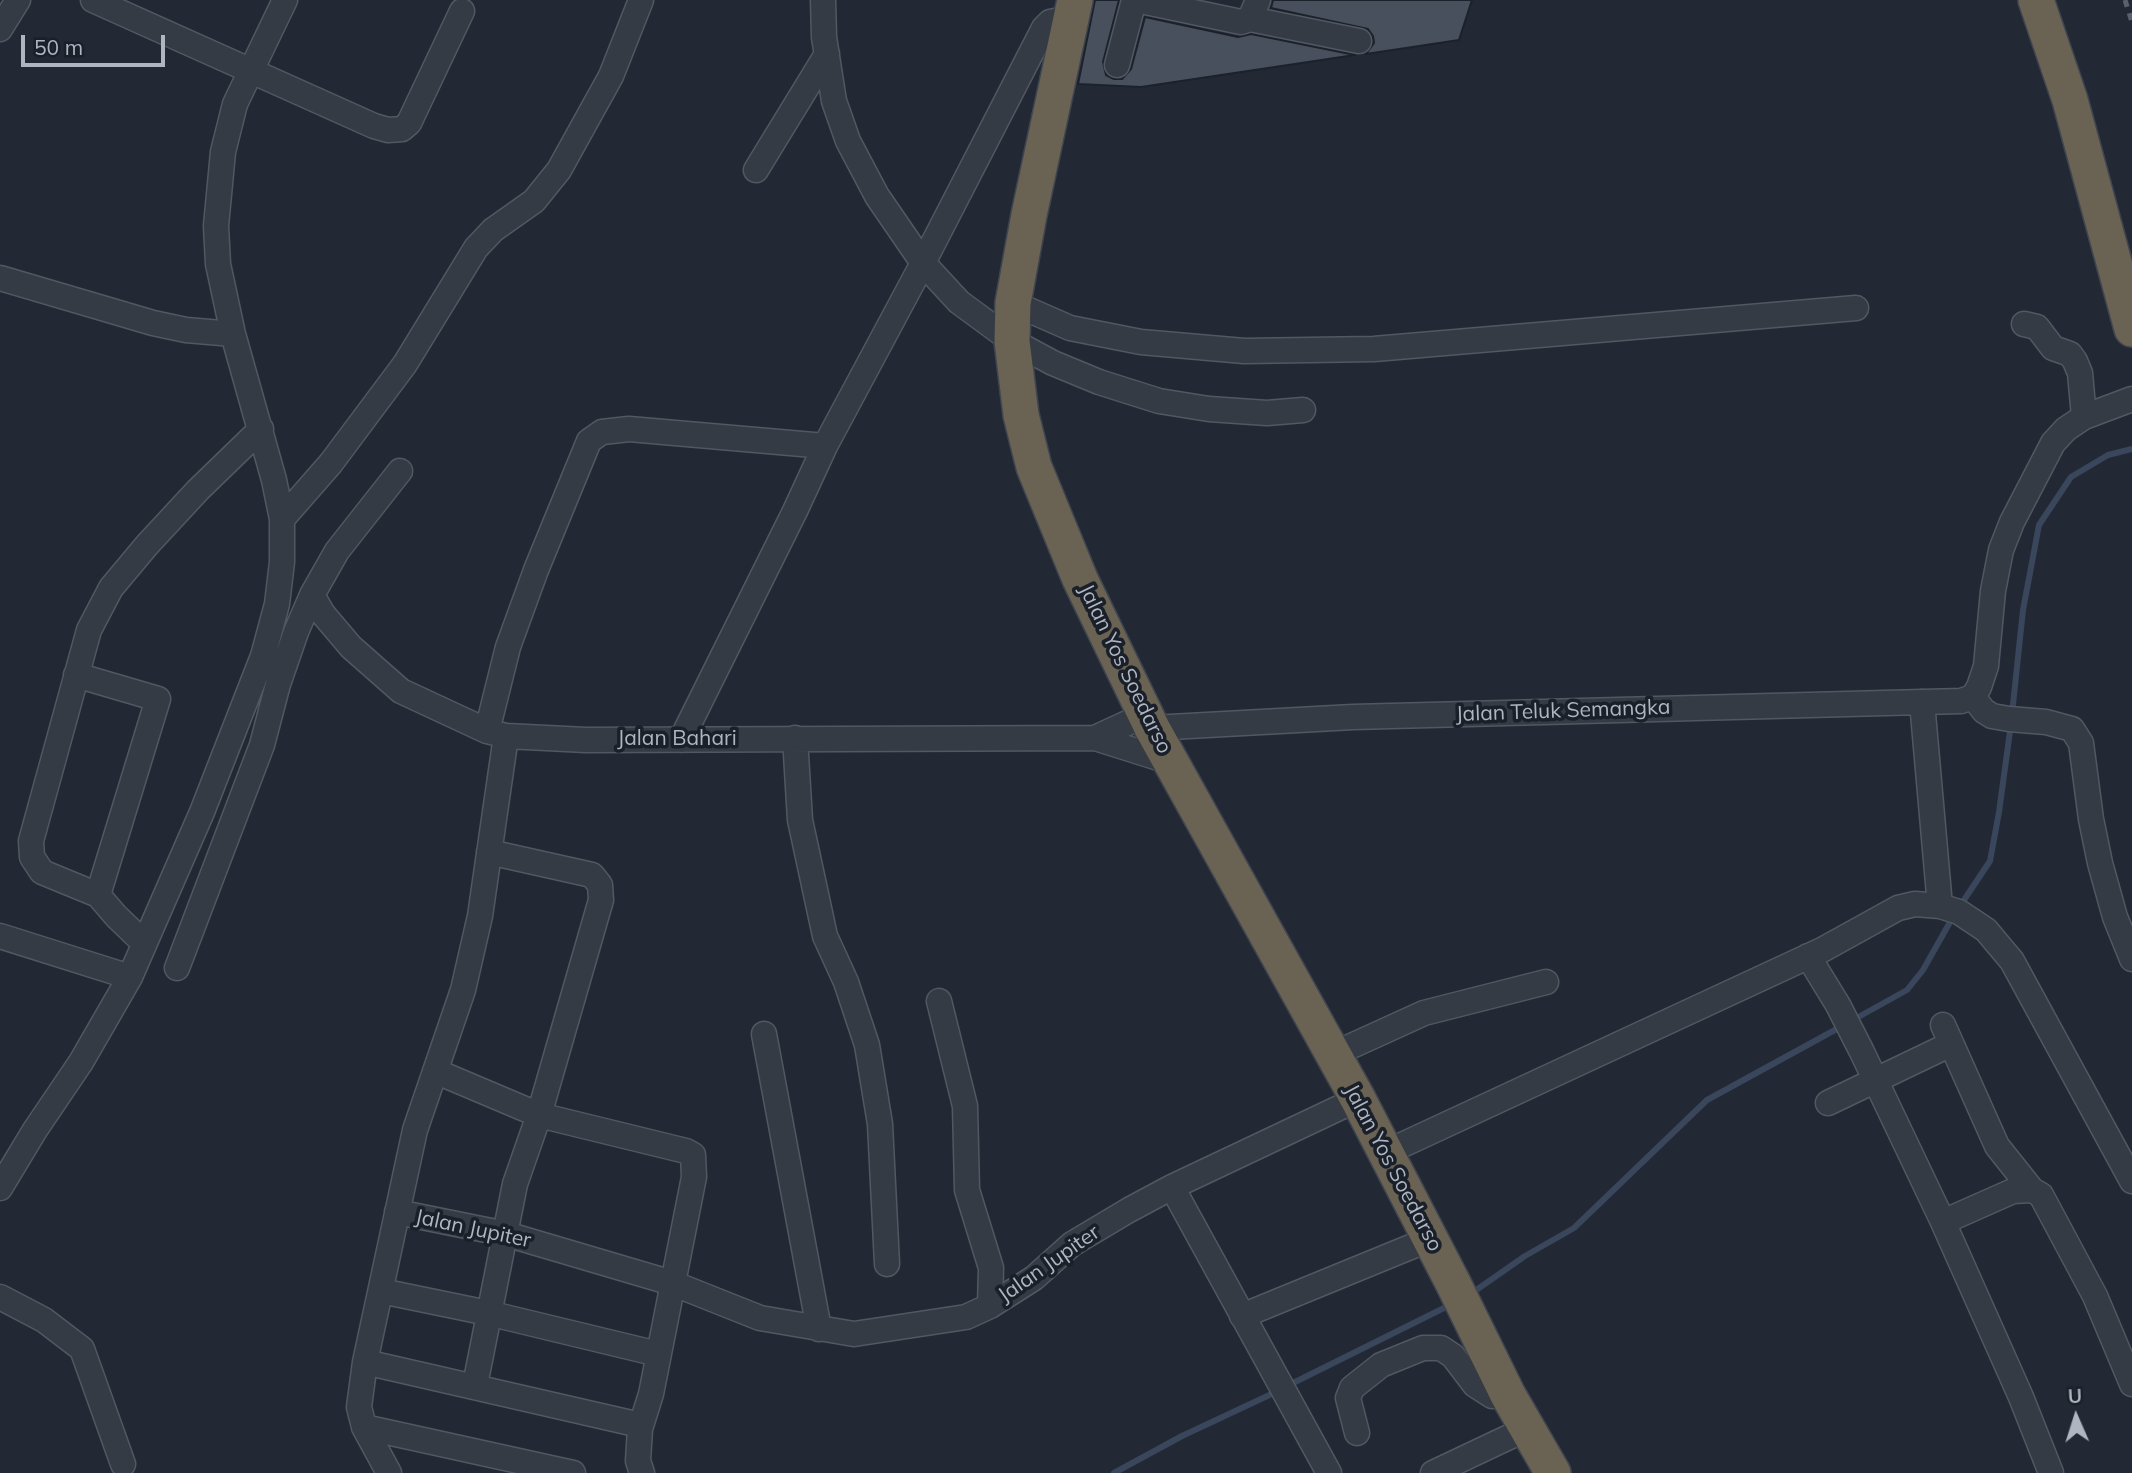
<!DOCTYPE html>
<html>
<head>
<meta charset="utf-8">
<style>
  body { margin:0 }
  #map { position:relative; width:2132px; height:1473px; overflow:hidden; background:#222934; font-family:Mulish,sans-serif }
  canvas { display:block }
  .north { position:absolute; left:2041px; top:1382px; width:70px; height:70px; -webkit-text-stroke:5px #1a2029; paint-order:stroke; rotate:357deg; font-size:19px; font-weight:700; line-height:28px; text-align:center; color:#afb5c1 }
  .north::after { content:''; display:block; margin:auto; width:24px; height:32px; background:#afb5c1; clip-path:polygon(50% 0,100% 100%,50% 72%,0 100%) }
  .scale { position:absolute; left:21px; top:35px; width:144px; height:32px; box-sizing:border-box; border:4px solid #afb5c1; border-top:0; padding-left:9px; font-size:21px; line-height:24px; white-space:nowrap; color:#afb5c1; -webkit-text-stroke:5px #1a2029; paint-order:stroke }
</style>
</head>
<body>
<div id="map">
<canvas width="2132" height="1473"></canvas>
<div class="north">U</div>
<div class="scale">50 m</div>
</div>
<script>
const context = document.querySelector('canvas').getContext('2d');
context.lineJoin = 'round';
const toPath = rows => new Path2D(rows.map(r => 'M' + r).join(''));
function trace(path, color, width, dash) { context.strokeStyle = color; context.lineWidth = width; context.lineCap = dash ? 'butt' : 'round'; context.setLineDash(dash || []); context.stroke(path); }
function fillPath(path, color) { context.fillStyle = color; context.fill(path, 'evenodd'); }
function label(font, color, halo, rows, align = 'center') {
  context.font = font + ' Mulish,sans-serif'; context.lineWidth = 7; context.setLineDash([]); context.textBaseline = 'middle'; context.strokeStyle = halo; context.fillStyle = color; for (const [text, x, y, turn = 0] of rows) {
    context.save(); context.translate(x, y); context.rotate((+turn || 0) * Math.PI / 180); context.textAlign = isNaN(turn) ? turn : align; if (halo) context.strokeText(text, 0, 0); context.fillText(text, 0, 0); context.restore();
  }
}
trace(toPath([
  [2012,714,2023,610,2039,525,2071,477,2108,455,2132,449],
  [1960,906,1990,861,1999,812,2011,724],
  [1853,1020,1907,990,1923,970,1954,915],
  [1472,1293,1525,1256,1574,1228,1707,1100,1844,1025],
  [1287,1386,1450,1305],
  [1114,1473,1182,1436,1278,1391]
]), '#39465c', 6);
const building = toPath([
  [1095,0,1119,0,1103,62,1106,75,1114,79,1122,79,1131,69,1145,17,1238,37,1251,34,1355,55,1141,87,1078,84,1095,0],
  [1273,0,1472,0,1459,40,1366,54,1374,43,1373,36,1368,29,1271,8,1273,0]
]);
fillPath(building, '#48505d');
trace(building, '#1c222b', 2);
const minor = toPath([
  [93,0,374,126,388,130,402,129,409,123,462,11],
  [823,0,824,37,834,101,848,141,877,196,923,263,959,302,1012,341,1053,363,1099,382,1159,401,1209,409,1267,413,1303,410],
  [1136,0,1241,22,1250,19,1258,0],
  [1250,19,1359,41],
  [0,29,18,0],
  [1117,65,1134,0],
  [756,170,827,54],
  [0,278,153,323,186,330,233,334],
  [1013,303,1070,328,1141,342,1244,351,1374,349,1856,308],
  [2084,417,2132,399],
  [282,519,331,463,405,364,476,248,493,230,534,201,559,170,611,76,641,0],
  [312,595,323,614,351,647,401,691,487,731,506,736,586,740,1095,738,1171,762],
  [76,675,158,699,98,895,116,916,144,943],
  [1973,697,1979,687,1986,666,1993,591,2001,550,2012,522,2053,443,2066,429,2084,417,2080,373,2075,361,2070,354,2053,348,2037,327,2024,324],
  [1973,697,1984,711,1992,716,2009,719,2046,722,2072,729,2081,743,2091,819,2100,863,2115,917,2132,959],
  [1922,702,1940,906],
  [1152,728,1353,717,1961,701,1973,697],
  [487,731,508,647,536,570,589,441,602,432,629,429,825,446],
  [795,738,800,820,825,936,846,982,867,1045,880,1124,887,1264],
  [1095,738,1147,714],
  [681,740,795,511,825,446,923,263,1044,28,1050,22,1060,20,1070,23],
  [98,895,42,872,32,857,31,841,89,630,111,588,147,545,198,490,261,429],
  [0,936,130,977],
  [1808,956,1838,1005,1862,1052,1943,1222,2021,1397,2051,1473],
  [177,968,262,745,278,684,296,632,312,595,337,551,400,471],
  [939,1001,965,1106,967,1190,991,1268,990,1306],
  [1943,1025,1997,1146,2032,1190],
  [764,1034,819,1329],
  [1334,1054,1424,1013,1546,982],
  [435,1071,539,1115,686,1151,693,1155,694,1177,651,1394,640,1429,638,1461,642,1473],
  [1828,1103,1951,1044],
  [1385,1153,1822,950,1898,908,1915,904,1940,906,1959,912,1986,930,2012,961,2132,1181],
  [1172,1187,1329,1473],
  [0,1188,35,1130,81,1062,130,977,202,812,263,656,277,604,282,562,282,519,274,480,233,334,218,264,216,226,223,152,235,104,285,0],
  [397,1212,506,1234,672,1283,760,1318,854,1334,966,1317,990,1306,1034,1278,1072,1244,1129,1210,1172,1187,1358,1099],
  [1943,1222,2013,1191,2032,1190,2041,1195,2095,1296,2132,1384],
  [381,1291,488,1313,658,1354],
  [0,1297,44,1320,82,1349,123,1464],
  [1242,1316,1430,1239],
  [365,1362,640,1425],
  [475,1385,515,1184,539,1115,601,900,600,885,592,875,489,852],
  [364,1427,573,1473],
  [1357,1433,1348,1398,1352,1388,1381,1365,1423,1348,1441,1348,1453,1356,1475,1385,1492,1396,1508,1395],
  [389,1473,364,1427,359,1407,365,1362,415,1130,463,990,480,916,506,736],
  [1433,1473,1526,1429]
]);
const highway = toPath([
  [1075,0,1029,215,1013,303,1012,341,1021,415,1034,467,1080,579,1152,728,1358,1099,1453,1283,1508,1395,1553,1473],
  [2036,0,2070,100,2132,329]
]);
trace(minor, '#525862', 27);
trace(highway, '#3f454f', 38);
trace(minor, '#353b45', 24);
trace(highway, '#6a6253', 35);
trace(toPath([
  [2125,0,2132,22]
]), '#59616d', 5, [7, 7]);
label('21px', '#afb5c1', '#1a2029', [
  ["Jalan Yos Soedarso",1125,669,64],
  ["Jalan Teluk Semangka",1563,711,-2],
  ["Jalan Bahari",677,739],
  ["Jalan Yos Soedarso",1393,1168,62],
  ["Jalan Jupiter",473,1229,12],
  ["Jalan Jupiter",1049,1264,-35]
]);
</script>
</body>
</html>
